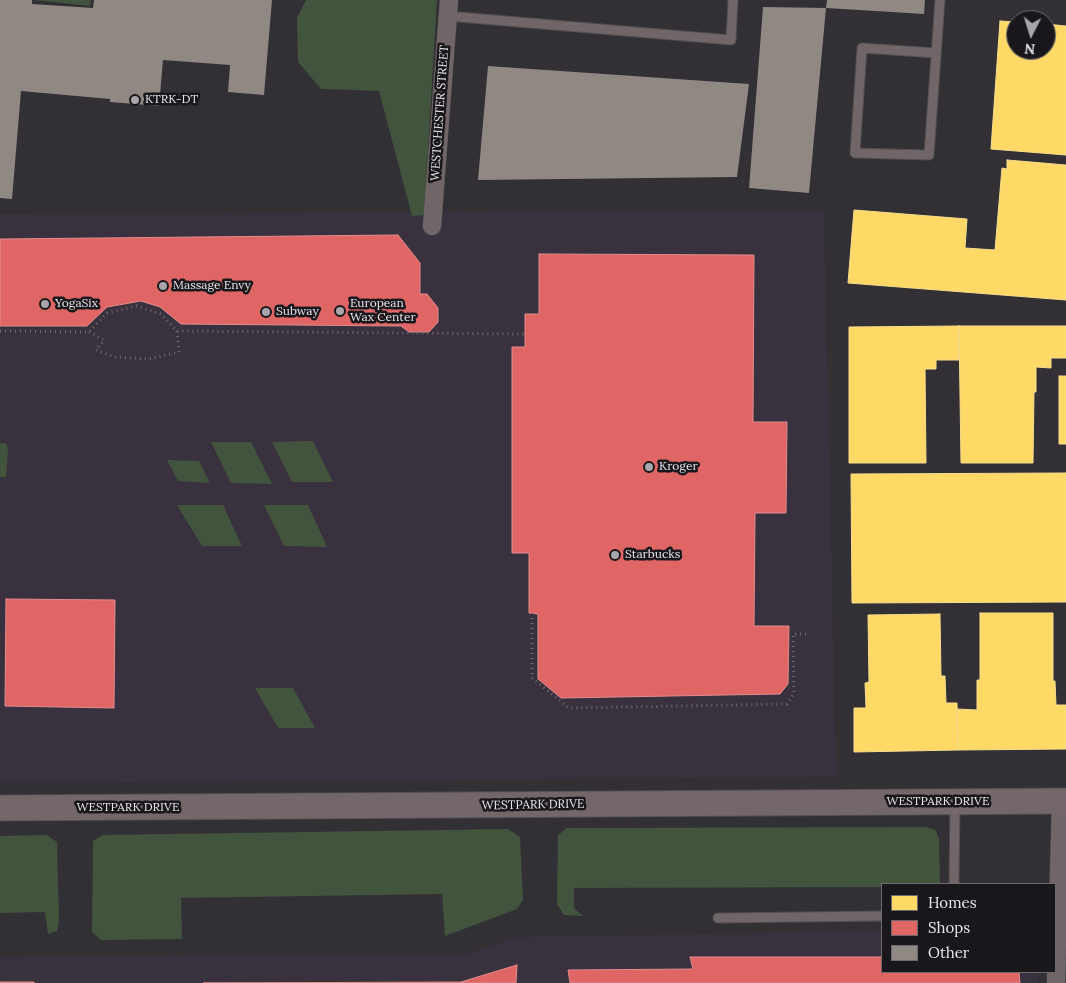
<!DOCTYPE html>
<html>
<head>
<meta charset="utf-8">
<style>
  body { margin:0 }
  #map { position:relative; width:1066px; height:983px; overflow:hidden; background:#323034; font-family:Lora,serif }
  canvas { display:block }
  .legend { position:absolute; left:881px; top:883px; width:175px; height:90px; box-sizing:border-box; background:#19171b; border:1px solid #6c6a6e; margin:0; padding:6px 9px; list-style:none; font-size:15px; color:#e9e6eb }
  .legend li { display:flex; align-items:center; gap:10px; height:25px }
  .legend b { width:25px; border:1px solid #6c6a6e }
  .north { position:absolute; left:1006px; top:10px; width:50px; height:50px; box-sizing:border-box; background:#19171b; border:1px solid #6c6a6e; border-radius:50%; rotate:185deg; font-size:14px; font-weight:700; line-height:20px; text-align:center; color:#e9e6eb }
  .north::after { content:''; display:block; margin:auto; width:18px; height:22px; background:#a9a6ab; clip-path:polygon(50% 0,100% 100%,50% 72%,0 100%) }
</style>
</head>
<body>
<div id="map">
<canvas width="1066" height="983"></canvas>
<ul class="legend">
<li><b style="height:14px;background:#ffd966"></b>Homes</li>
<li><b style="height:14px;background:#e06666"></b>Shops</li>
<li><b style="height:14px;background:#8f8883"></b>Other</li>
</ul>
<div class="north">N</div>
</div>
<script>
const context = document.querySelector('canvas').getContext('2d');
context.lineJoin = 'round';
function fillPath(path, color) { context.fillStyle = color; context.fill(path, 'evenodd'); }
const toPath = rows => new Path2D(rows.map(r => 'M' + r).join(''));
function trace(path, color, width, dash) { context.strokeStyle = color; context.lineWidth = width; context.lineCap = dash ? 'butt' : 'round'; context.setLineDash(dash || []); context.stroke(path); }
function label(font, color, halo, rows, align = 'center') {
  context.font = font + ' Lora,serif'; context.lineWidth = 5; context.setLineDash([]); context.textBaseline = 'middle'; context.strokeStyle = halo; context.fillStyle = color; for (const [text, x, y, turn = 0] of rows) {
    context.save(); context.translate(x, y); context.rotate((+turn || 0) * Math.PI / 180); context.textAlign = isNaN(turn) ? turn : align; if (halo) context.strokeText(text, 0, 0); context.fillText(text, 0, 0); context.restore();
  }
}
fillPath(toPath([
  [824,211,836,777,0,783,0,214],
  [882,931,882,972,1039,972,1038,983,0,983,0,957,466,955,516,937]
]), '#39323e');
fillPath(toPath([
  [34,0,91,0,90,6],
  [306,0,437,0,424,215,412,216,379,91,321,89,298,62,297,18],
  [313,441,333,482,292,482,272,442],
  [211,442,251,442,272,484,231,483],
  [0,443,6,443,8,449,6,477,0,477],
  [167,460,199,461,210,483,178,481],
  [177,505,223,505,242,546,202,546],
  [264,505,308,505,327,547,284,546],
  [255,688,293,688,315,728,278,728],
  [926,827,935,830,939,838,940,884,882,884,882,887,574,888,574,908,583,916,564,915,557,904,558,835,567,828],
  [508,829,520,837,523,900,517,909,445,936,442,894,181,898,182,939,101,940,92,932,93,841,103,835],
  [47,835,57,842,59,921,57,931,48,934,45,912,0,913,0,836]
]), '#42533e');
const homes = toPath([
  [1000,21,1016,22,1016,50,1046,50,1046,24,1066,26,1066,155,991,149,1000,21],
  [1007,160,1066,165,1066,300,848,283,854,210,967,219,965,248,995,250,1002,168,1007,169,1007,160],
  [959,326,959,360,936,360,936,369,925,369,926,463,849,463,849,327,959,326],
  [959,326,1066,326,1066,358,1051,358,1051,368,1036,367,1036,392,1034,392,1033,463,961,463,959,326],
  [1059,376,1066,376,1066,444,1059,444,1059,376],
  [1066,473,1066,602,852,603,851,474,1066,473],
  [980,613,1053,613,1053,681,1055,681,1056,705,1066,705,1066,749,958,750,957,709,977,710,977,680,980,680,980,613],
  [940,614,941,676,945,676,946,703,957,703,958,750,854,752,854,708,866,708,865,683,869,682,868,615,940,614]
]);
fillPath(homes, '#ffd966');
trace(homes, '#f8dd8e', 1);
const shops = toPath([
  [398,235,420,263,420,294,427,294,438,308,438,322,429,332,409,332,401,326,181,324,160,307,141,301,107,307,87,326,0,326,0,239,398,235],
  [539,254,754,255,753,422,787,422,786,513,755,513,754,626,789,626,788,684,780,694,561,698,538,679,538,614,529,613,529,553,512,553,512,347,525,347,525,314,539,314,539,254],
  [6,599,115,600,114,708,5,706,6,599],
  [690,957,882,957,882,972,1019,972,1020,983,570,983,568,970,693,969,690,957],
  [517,965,516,983,203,983,461,982,517,965],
  [0,982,34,982,34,983,0,983,0,982]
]);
fillPath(shops, '#e06666');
trace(shops, '#e38c8e', 1);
fillPath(toPath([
  [0,0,32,0,32,4,93,8,94,0,272,0,264,95,228,92,230,65,163,60,159,106,110,102,110,99,21,91,12,199,0,198],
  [827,0,925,0,924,14,826,8],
  [763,7,826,8,809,193,749,188],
  [488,66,749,84,737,177,478,180]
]), '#8f8883');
const service = toPath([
  [447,16,731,40,733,0],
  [936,53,862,48,855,153,929,155,940,0],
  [954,884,955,803],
  [718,918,882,916]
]);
const minor = toPath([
  [432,226,449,0],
  [1056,983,1061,801]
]);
const secondary = toPath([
  [0,808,1066,801]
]);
trace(service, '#4f4e50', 11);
trace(minor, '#4f4e50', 19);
trace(secondary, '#4f4e50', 27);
trace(toPath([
  [0,331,89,332,107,313,137,306,161,314,177,331,525,334],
  [89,332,104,340,96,350,114,357,149,359,179,352,177,331],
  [532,613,532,678,569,708,787,704,794,694,793,634,808,634]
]), '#736a6c', 3, [1, 4]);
trace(service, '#706667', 9);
trace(minor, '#706667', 18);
trace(secondary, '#73676a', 25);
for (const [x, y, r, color] of [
  [135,100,5,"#a9a6ab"],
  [163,286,5,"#a9a6ab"],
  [45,304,5,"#a9a6ab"],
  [340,311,5,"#a9a6ab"],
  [266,312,5,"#a9a6ab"],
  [649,467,5,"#a9a6ab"],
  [615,555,5,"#a9a6ab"]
]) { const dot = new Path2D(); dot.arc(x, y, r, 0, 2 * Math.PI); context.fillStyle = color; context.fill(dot); trace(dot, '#19171b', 2); }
label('12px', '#e9e6eb', '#19171b', [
  ["KTRK-DT",145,100],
  ["Massage Envy",173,286],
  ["YogaSix",55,304],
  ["European",350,304],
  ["Wax Center",350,318],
  ["Subway",276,312],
  ["Kroger",659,467],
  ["Starbucks",625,555]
], 'left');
label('12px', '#e9e6eb', '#19171b', [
  ["WESTCHESTER STREET",440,113,-86],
  ["WESTPARK DRIVE",938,802],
  ["WESTPARK DRIVE",533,805,-1],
  ["WESTPARK DRIVE",128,808]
]);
</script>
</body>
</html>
